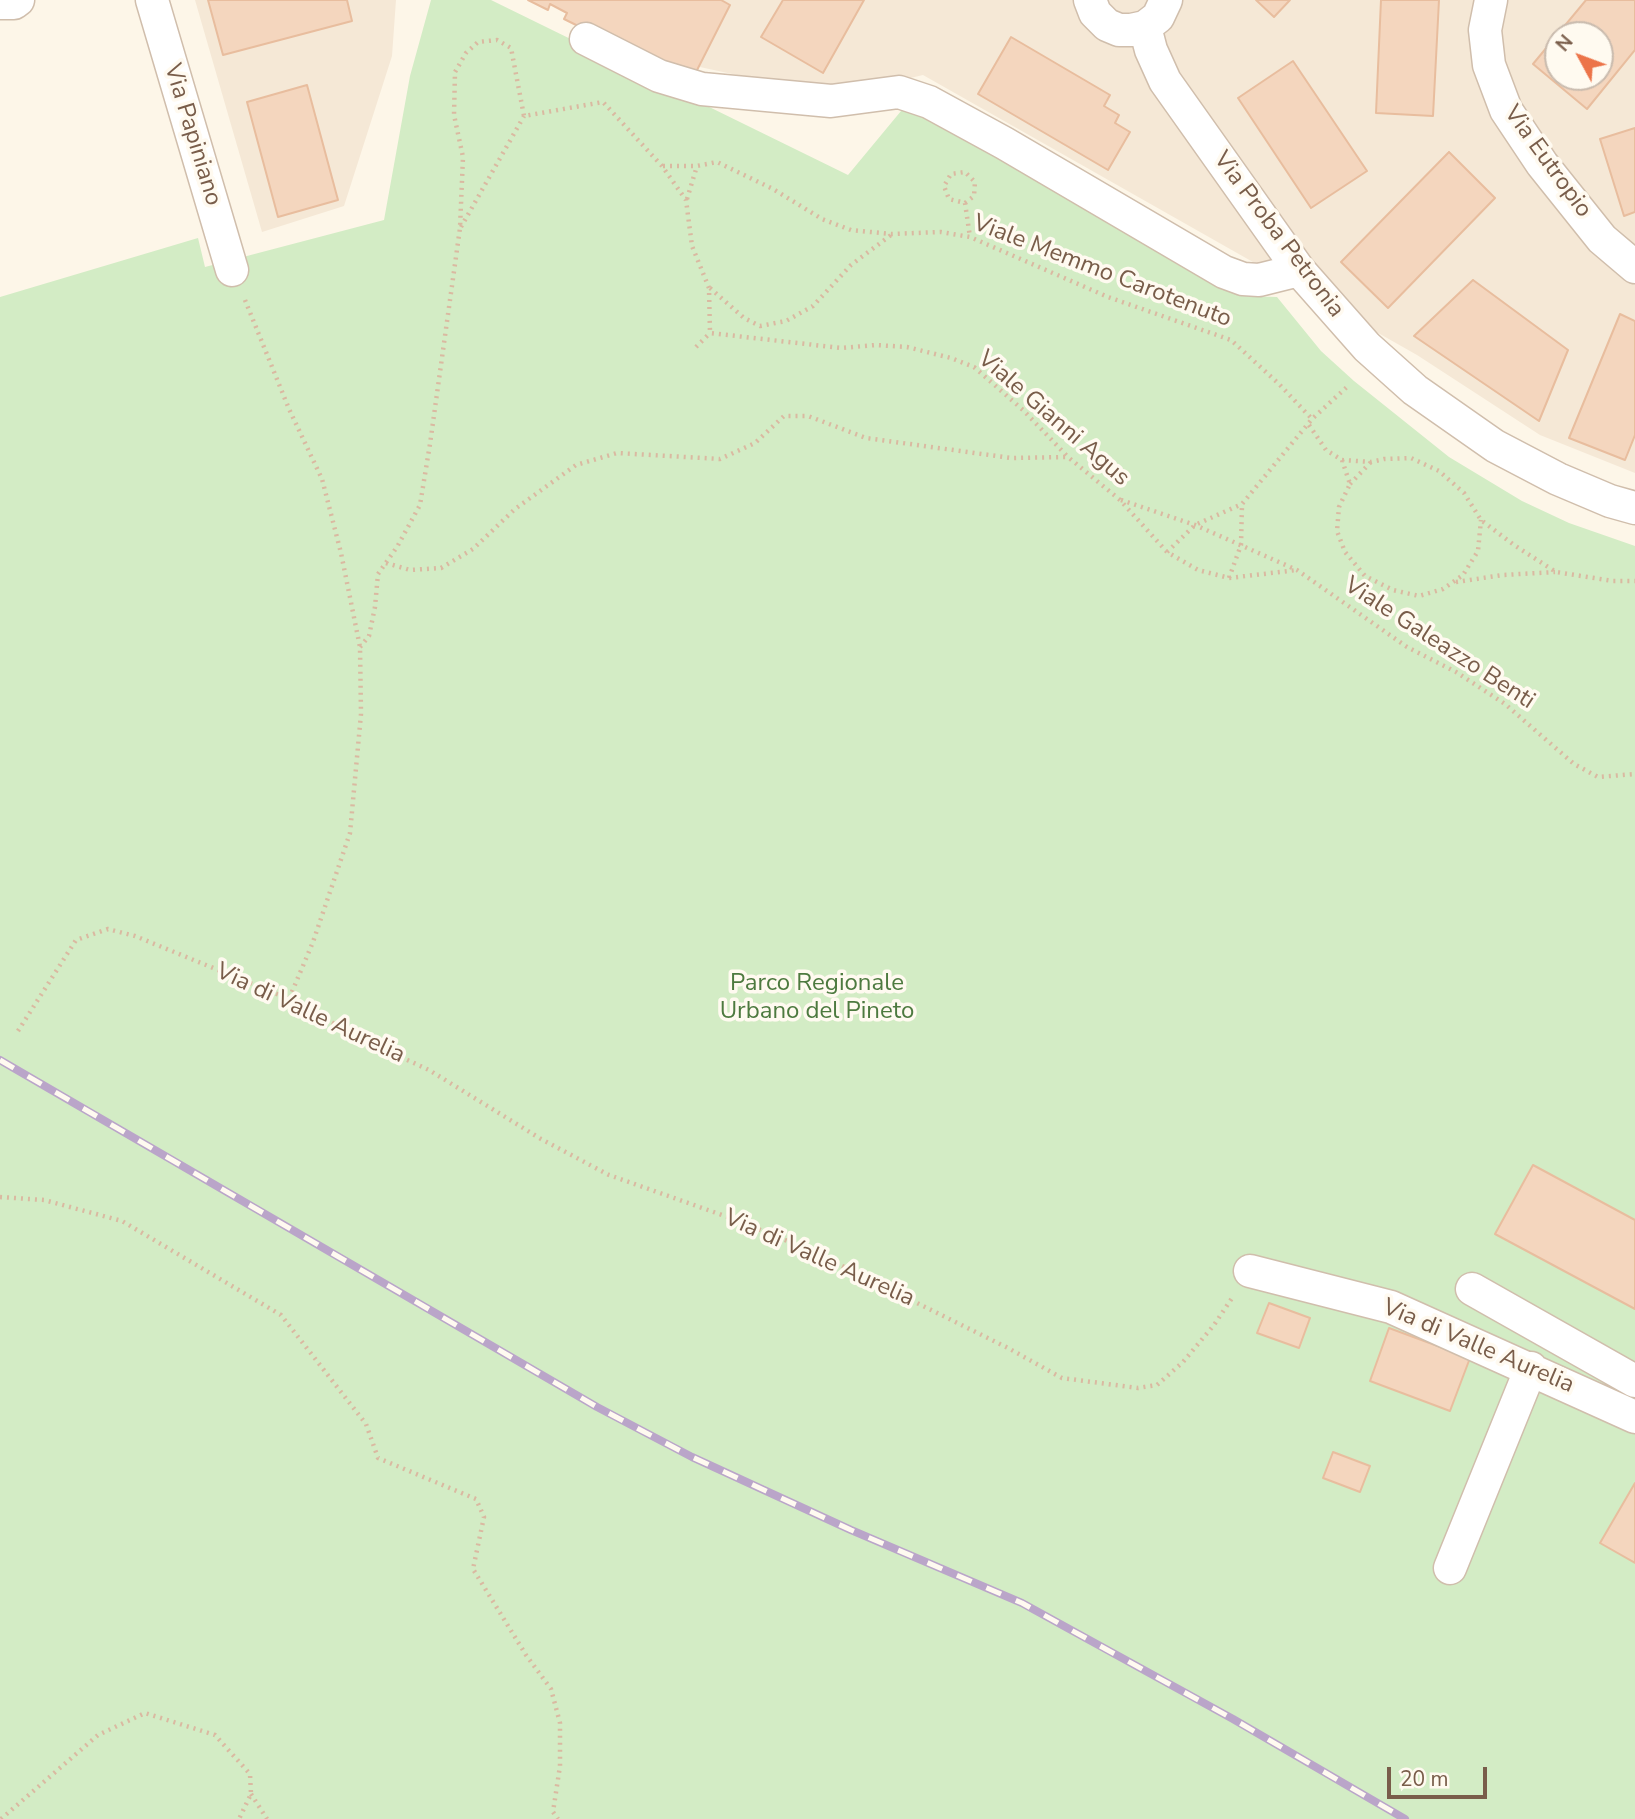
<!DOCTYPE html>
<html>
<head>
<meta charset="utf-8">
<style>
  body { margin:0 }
  #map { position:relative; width:1635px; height:1819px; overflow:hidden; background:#fdf6e8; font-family:"Nunito Sans",sans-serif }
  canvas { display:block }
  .north { position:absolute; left:1544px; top:21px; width:70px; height:70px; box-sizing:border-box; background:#fffaf0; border:2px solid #c9bbae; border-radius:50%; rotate:311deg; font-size:19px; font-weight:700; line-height:28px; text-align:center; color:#795d4a }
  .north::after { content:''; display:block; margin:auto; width:24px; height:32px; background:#ec7449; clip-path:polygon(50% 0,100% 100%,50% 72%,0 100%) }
  .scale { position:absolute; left:1387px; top:1767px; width:100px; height:32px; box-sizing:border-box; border:4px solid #795d4a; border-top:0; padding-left:9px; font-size:21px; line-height:24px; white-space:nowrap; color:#795d4a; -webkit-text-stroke:5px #fffaf0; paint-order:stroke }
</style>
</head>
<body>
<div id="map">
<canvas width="1635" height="1819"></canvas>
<div class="north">N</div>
<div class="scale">20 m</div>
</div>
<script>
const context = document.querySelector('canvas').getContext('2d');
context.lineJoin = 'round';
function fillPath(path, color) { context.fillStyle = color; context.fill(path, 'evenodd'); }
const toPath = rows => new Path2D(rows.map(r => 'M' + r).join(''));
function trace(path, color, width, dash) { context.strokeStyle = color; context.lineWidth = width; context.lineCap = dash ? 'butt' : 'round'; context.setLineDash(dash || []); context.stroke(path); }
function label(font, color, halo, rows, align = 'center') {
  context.font = font + ' "Nunito Sans",sans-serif'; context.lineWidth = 7; context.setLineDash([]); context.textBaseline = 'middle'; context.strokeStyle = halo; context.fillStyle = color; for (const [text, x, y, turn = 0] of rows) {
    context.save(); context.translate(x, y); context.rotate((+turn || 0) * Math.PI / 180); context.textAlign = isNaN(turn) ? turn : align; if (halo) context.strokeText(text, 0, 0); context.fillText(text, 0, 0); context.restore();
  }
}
fillPath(toPath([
  [195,0,396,0,392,56,344,206,262,232],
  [561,0,1635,0,1635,473,1540,435,1417,355,923,75,834,96,686,64],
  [1558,35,1600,35,1600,77,1558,77]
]), '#f5e8d6');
fillPath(toPath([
  [431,0,491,0,848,175,906,105,1240,296,1277,297,1321,351,1354,381,1449,457,1522,501,1569,523,1635,546,1635,1819,0,1819,0,297,198,238,205,267,384,220,410,76]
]), '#d3ecc5');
const building = toPath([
  [208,0,347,0,352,21,223,55,208,0],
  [528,0,721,0,730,5,691,82,564,19,567,13,550,4,548,10,528,0],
  [783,0,864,0,823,73,761,37,783,0],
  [1256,0,1290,0,1274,17,1256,0],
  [1381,0,1439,0,1433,116,1376,113,1381,0],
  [1586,0,1635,0,1635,50,1587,109,1533,64,1586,0],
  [1558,35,1600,35,1600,77,1558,77,1558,35],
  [1011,37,1110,95,1104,106,1119,115,1115,123,1130,132,1108,170,978,94,1011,37],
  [1293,61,1367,171,1311,208,1238,98,1293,61],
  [307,85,338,200,278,217,247,102,307,85],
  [1635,128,1635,212,1624,216,1600,139,1635,128],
  [1449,152,1495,198,1388,308,1341,262,1449,152],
  [1473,280,1568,350,1539,421,1414,336,1473,280],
  [1620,314,1635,321,1635,435,1625,460,1569,438,1620,314],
  [1533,1165,1635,1220,1635,1309,1495,1234,1533,1165],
  [1269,1303,1310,1318,1299,1348,1257,1333,1269,1303],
  [1389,1328,1470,1358,1450,1411,1370,1381,1389,1328],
  [1333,1452,1370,1466,1360,1492,1323,1478,1333,1452],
  [1635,1483,1635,1563,1600,1543,1635,1483]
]);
fillPath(building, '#f4d6be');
trace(building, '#e8bd9e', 2);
const minor = toPath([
  [152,0,232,270],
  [1090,0,1095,13,1107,25,1119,30,1131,30,1145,27,1158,17,1166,0],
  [1491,0,1485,30,1489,65,1506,110,1542,164,1602,239,1635,267],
  [0,3,14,3,18,0],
  [1145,27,1151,50,1165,81,1299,270,1367,347,1415,390,1495,446,1558,479,1610,501,1635,508],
  [586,39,659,76,702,89,831,101,899,92,929,102,1004,143,1224,272,1243,279,1259,280,1299,270],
  [1250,1271,1391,1307,1635,1417],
  [1472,1289,1635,1381],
  [1450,1568,1531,1368]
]);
trace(minor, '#d0beac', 35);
trace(toPath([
  [663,166,697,166,717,162,773,189,822,219,851,230,891,234,941,232,970,237,1108,297,1231,340,1279,384,1312,419],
  [687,199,697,166],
  [965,203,974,196,975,182,965,172,951,174,944,186,949,199,965,203,970,237],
  [461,227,524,116],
  [710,288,744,318,760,326,786,321,813,306,851,265,891,235],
  [245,300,289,409,322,479,341,553,360,647,361,714,350,833,313,942,289,999],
  [696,347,710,333],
  [1309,425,1326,450,1342,460,1371,462,1384,459,1411,458,1439,471,1464,493,1481,520,1514,545,1556,572,1613,581,1635,581],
  [1342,460,1350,484,1339,507,1337,531,1345,552,1365,576,1393,590,1419,596,1443,589,1463,575,1478,551,1481,520],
  [1350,484,1371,462],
  [1121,500,1195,525,1297,570,1407,647,1456,672,1505,704,1574,764,1598,777,1635,774],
  [1167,552,1195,525,1242,504,1312,419,1348,386],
  [386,563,410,570,441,568,473,549,515,509,576,465,617,453,720,459,755,443,784,416,808,416,866,438,1011,458,1067,457],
  [1229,578,1241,545,1242,504],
  [1456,582,1503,575,1555,572],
  [360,647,369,636,375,607,378,574,397,547,420,505,430,444,460,228,463,157,454,115,455,72,466,53,478,42,497,40,511,48,524,116,603,102,662,166,686,200,692,246,709,288,710,333,841,348,876,345,907,347,951,358,974,367,1023,410,1068,457,1120,500,1167,552,1198,570,1229,578,1297,570],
  [18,1031,76,940,108,929,135,936,289,999,362,1039,429,1070,541,1139,609,1175,739,1221,814,1252,1008,1348,1062,1378,1138,1388,1157,1385,1183,1362,1214,1325,1232,1298],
  [0,1197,44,1200,122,1221,281,1315,366,1424,378,1458,476,1499,484,1517,473,1569,526,1655,551,1689,560,1723,560,1766,553,1812,558,1819],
  [251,1794,267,1819],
  [1,1819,98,1735,145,1713,215,1735,250,1774,251,1794,239,1819]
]), '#dab9a1', 4.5, [2, 5]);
trace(minor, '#fff', 32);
const rail = toPath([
  [0,1060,597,1407,692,1457,851,1530,1022,1603,1233,1719,1405,1819]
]);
trace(rail, '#baa5c9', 8);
trace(rail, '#fffaf0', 5, [16]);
label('24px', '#795d4a', '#fffaf0', [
  ["Via Papiniano",192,135,73],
  ["Via Eutropio",1547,162,54],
  ["Via Proba Petronia",1278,235,53],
  ["Viale Memmo Carotenuto",1102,272,21],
  ["Viale Gianni Agus",1053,419,41],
  ["Viale Galeazzo Benti",1439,644,33],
  ["Via di Valle Aurelia",310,1014,25],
  ["Via di Valle Aurelia",819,1259,24],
  ["Via di Valle Aurelia",1478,1347,23]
]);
label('24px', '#4d7a3f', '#fffaf0', [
  ["Parco Regionale",817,984],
  ["Urbano del Pineto",817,1012]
]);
</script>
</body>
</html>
